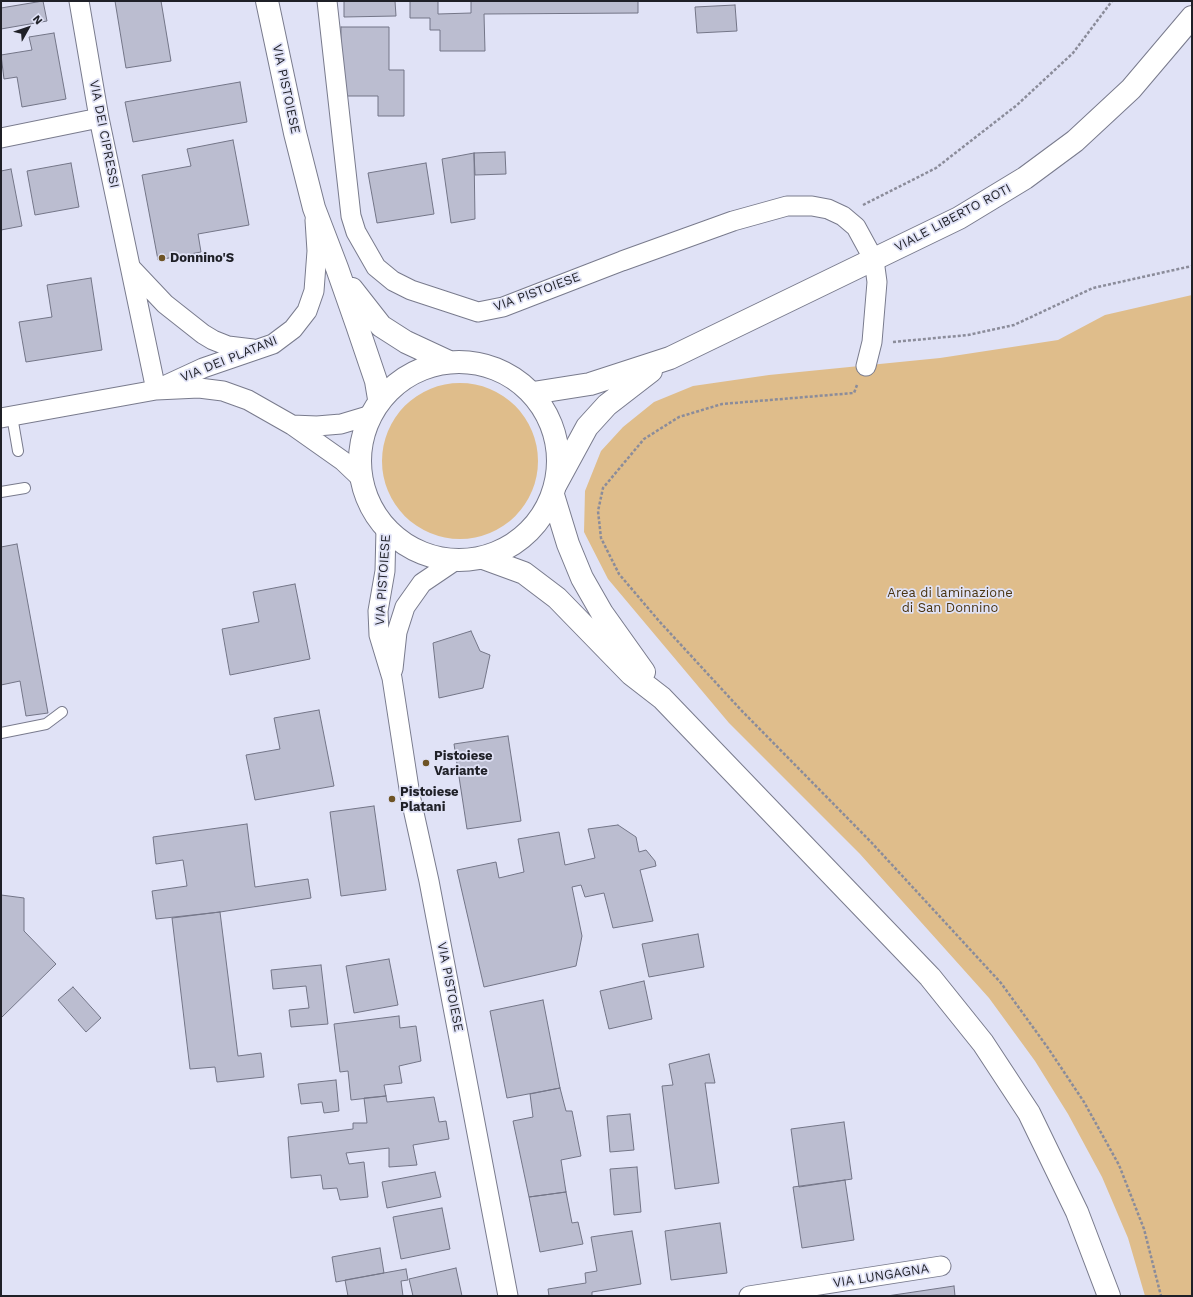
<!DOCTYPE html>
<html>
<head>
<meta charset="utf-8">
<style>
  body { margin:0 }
  #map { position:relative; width:1193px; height:1297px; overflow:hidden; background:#e0e2f6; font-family:"Work Sans",sans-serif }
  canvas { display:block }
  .frame { position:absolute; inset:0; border:2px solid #1f2027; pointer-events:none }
  .north { position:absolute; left:8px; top:8px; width:40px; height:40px; -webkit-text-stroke:3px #e0e2f6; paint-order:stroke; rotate:50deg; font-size:11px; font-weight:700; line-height:16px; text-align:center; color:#1f2027 }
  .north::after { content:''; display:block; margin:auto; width:14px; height:18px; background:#1f2027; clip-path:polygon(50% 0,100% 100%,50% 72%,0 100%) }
</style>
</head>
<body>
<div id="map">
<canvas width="1193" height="1297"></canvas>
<div class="frame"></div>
<div class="north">N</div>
</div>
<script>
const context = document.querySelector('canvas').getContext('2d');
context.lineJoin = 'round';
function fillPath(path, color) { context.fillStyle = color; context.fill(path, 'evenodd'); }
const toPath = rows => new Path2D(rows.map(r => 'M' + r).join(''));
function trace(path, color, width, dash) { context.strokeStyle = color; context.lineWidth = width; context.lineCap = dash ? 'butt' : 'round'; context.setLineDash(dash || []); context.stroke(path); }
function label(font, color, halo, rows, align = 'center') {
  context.font = font + ' "Work Sans",sans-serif'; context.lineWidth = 3.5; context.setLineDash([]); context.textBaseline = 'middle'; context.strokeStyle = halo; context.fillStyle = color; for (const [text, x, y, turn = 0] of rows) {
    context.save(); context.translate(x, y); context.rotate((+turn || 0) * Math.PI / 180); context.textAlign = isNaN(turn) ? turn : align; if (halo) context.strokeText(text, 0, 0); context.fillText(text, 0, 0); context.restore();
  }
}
fillPath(toPath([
  [1192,295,1192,1296,1145,1296,1128,1238,1102,1177,1068,1114,1035,1061,989,998,860,854,729,723,608,579,584,532,585,491,601,451,623,427,654,402,693,386,769,375,940,358,1058,340,1105,315],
  '382 461a78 78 0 1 1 156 0a78 78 0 1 1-156 0Z'
]), '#dfbd8b');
const building = toPath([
  [43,1,47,21,1,29,1,8,43,1],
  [115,1,161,1,171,61,126,68,115,1],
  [344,1,395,1,396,16,344,17,344,1],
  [410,1,438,1,438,14,471,13,471,1,638,1,638,13,484,14,485,51,440,51,440,30,430,30,430,18,410,18,410,1],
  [735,5,737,31,697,33,695,7,735,5],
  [341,27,389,27,389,70,404,70,404,116,378,116,378,96,340,96,341,27],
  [54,33,66,99,22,107,17,77,4,79,1,55,32,50,29,37,54,33],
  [240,82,247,122,133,142,125,102,240,82],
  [233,140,249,225,198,234,201,252,158,260,142,175,191,166,187,149,233,140],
  [505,152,506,174,475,175,474,153,505,152],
  [474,153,475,219,451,223,442,159,474,153],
  [71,163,79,207,35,215,27,171,71,163],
  [426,163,434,214,377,223,368,173,426,163],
  [11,169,22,226,1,230,1,171,11,169],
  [91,278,102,350,26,362,19,322,52,317,47,285,91,278],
  [17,544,48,713,26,716,20,681,1,685,1,547,17,544],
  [295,584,310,659,230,675,222,629,259,622,253,592,295,584],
  [471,631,480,651,490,655,483,688,439,698,433,643,471,631],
  [319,710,334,786,255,800,246,755,280,749,274,718,319,710],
  [508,736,521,821,467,829,454,744,508,736],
  [374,806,386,890,341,896,330,812,374,806],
  [247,824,255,887,308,879,311,898,220,912,156,919,152,891,187,886,183,860,156,864,153,837,247,824],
  [618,825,636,837,639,852,646,850,655,861,656,866,640,870,653,921,613,928,604,893,585,897,581,885,572,887,582,936,576,966,484,987,457,870,496,862,499,878,524,872,518,839,559,832,565,865,595,858,588,829,618,825],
  [1,895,24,898,24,931,56,964,1,1018,1,895],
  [220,912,238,1056,261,1053,264,1077,217,1082,215,1067,190,1069,172,918,220,912],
  [698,934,704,967,649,977,642,944,698,934],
  [389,959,398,1005,354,1013,346,966,389,959],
  [321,965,328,1024,291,1027,289,1010,309,1008,306,986,273,989,271,970,321,965],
  [644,981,652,1019,609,1029,600,991,644,981],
  [73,987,101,1018,86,1032,58,1000,73,987],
  [543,1000,560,1088,507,1098,490,1011,543,1000],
  [399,1016,400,1028,416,1026,421,1061,399,1066,402,1083,384,1085,386,1096,351,1100,348,1071,340,1072,334,1024,399,1016],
  [709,1054,715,1083,705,1083,719,1183,675,1189,662,1086,673,1085,669,1064,709,1054],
  [336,1080,339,1111,324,1113,322,1102,301,1104,298,1084,336,1080],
  [560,1088,566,1111,572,1111,581,1156,561,1160,566,1192,529,1197,513,1121,533,1117,530,1094,560,1088],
  [386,1096,387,1102,434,1097,439,1122,446,1121,449,1139,413,1145,417,1165,389,1167,389,1148,346,1153,349,1164,364,1162,368,1197,340,1200,337,1188,323,1189,321,1175,291,1178,288,1137,353,1129,353,1123,367,1123,364,1098,386,1096],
  [630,1114,634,1150,610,1152,607,1116,630,1114],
  [844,1122,852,1179,799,1187,791,1129,844,1122],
  [637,1167,641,1212,614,1215,610,1169,637,1167],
  [435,1172,441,1197,387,1208,382,1182,435,1172],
  [845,1180,854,1240,802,1248,793,1187,845,1180],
  [566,1192,572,1223,578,1222,583,1244,540,1252,529,1197,566,1192],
  [442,1208,450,1249,401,1259,393,1217,442,1208],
  [720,1223,727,1273,671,1280,665,1231,720,1223],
  [632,1231,641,1284,592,1292,592,1296,549,1296,548,1289,586,1283,585,1273,597,1271,591,1237,632,1231],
  [380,1248,384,1273,336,1282,332,1257,380,1248],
  [456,1268,462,1296,413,1296,409,1279,456,1268],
  [406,1269,408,1280,401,1281,403,1296,348,1296,345,1280,406,1269],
  [954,1286,955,1296,887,1296,954,1286]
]);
fillPath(building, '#bbbdd0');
trace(building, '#737587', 1);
const lane = toPath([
  [12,416,18,451],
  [1,492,25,488],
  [1,733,46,724,62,712]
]);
const street = toPath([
  [79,1,99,118,156,390],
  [327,1,351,216,356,232,376,267,393,281,411,290,478,312,503,307,622,261,733,221,787,206,812,206,828,209,843,216,856,227,874,260,877,282,872,342,866,366],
  [1,138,99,118],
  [131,268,165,304,203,334,213,340,228,346,253,349],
  [164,386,203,368,273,344,293,329,307,311,314,291,317,251,315,220],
  [1,418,156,390,199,388,223,391,248,400,292,425,343,461,363,480],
  [292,425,317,426,341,424,371,415],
  [386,529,385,571,378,611,379,635,392,678,410,795,429,881,508,1296],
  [393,669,397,632,405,607,422,583,453,562],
  [749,1296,941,1266]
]);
const secondary = toPath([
  [533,393,590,384,670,358,959,218,1025,178,1075,141,1131,89,1192,17],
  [556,484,587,427,607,405,651,371]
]);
const primary = toPath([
  [267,1,295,133,314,208,337,268,357,325,376,381,379,399],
  [352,289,381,326,406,342,449,362],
  '360 461a99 99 0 1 1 198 0a99 99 0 1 1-198 0Z',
  [553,495,568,544,582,578,602,613,644,672],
  [483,558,524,573,557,598,631,674,662,698,930,977,983,1043,1029,1113,1077,1212,1109,1296]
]);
trace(lane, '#797b8d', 12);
trace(street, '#797b8d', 21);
trace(secondary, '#797b8d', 24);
trace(primary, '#797b8d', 24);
trace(toPath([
  [863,205,936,168,1017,105,1073,53,1112,1],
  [893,342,968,335,1014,325,1093,288,1192,266],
  [857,385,854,393,722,404,679,417,644,439,603,488,598,511,601,538,619,574,659,621,741,710,871,842,1001,983,1048,1048,1084,1102,1119,1165,1144,1229,1161,1296]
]), '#8b8c9a', 2.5, [3, 2]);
trace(lane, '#fff', 10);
trace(street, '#fff', 19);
trace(secondary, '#fff', 22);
trace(primary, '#fff', 22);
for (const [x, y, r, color] of [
  [162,258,4,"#6e5325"],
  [426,763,4,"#6e5325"],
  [392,799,4,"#6e5325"]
]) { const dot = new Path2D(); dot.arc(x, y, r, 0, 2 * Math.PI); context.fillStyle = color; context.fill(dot); trace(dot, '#e0e2f6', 1.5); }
label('13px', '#1f2027', '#e0e2f6', [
  ["VIA PISTOIESE",286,89,78],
  ["VIA DEI CIPRESSI",104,134,79],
  ["VIALE LIBERTO ROTI",953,218,-28],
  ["VIA PISTOIESE",537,292,-20],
  ["VIA DEI PLATANI",229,359,-22],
  ["VIA PISTOIESE",383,580,-86],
  ["VIA PISTOIESE",450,987,79],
  ["VIA LUNGAGNA",881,1276,-9]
]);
label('bold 13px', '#1f2027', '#e0e2f6', [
  ["Donnino'S",170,258],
  ["Pistoiese",434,756],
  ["Variante",434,771],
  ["Pistoiese",400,792],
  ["Platani",400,807]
], 'left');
label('13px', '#493411', '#e0e2f6', [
  ["Area di laminazione",950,593],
  ["di San Donnino",950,608]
]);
</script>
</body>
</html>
